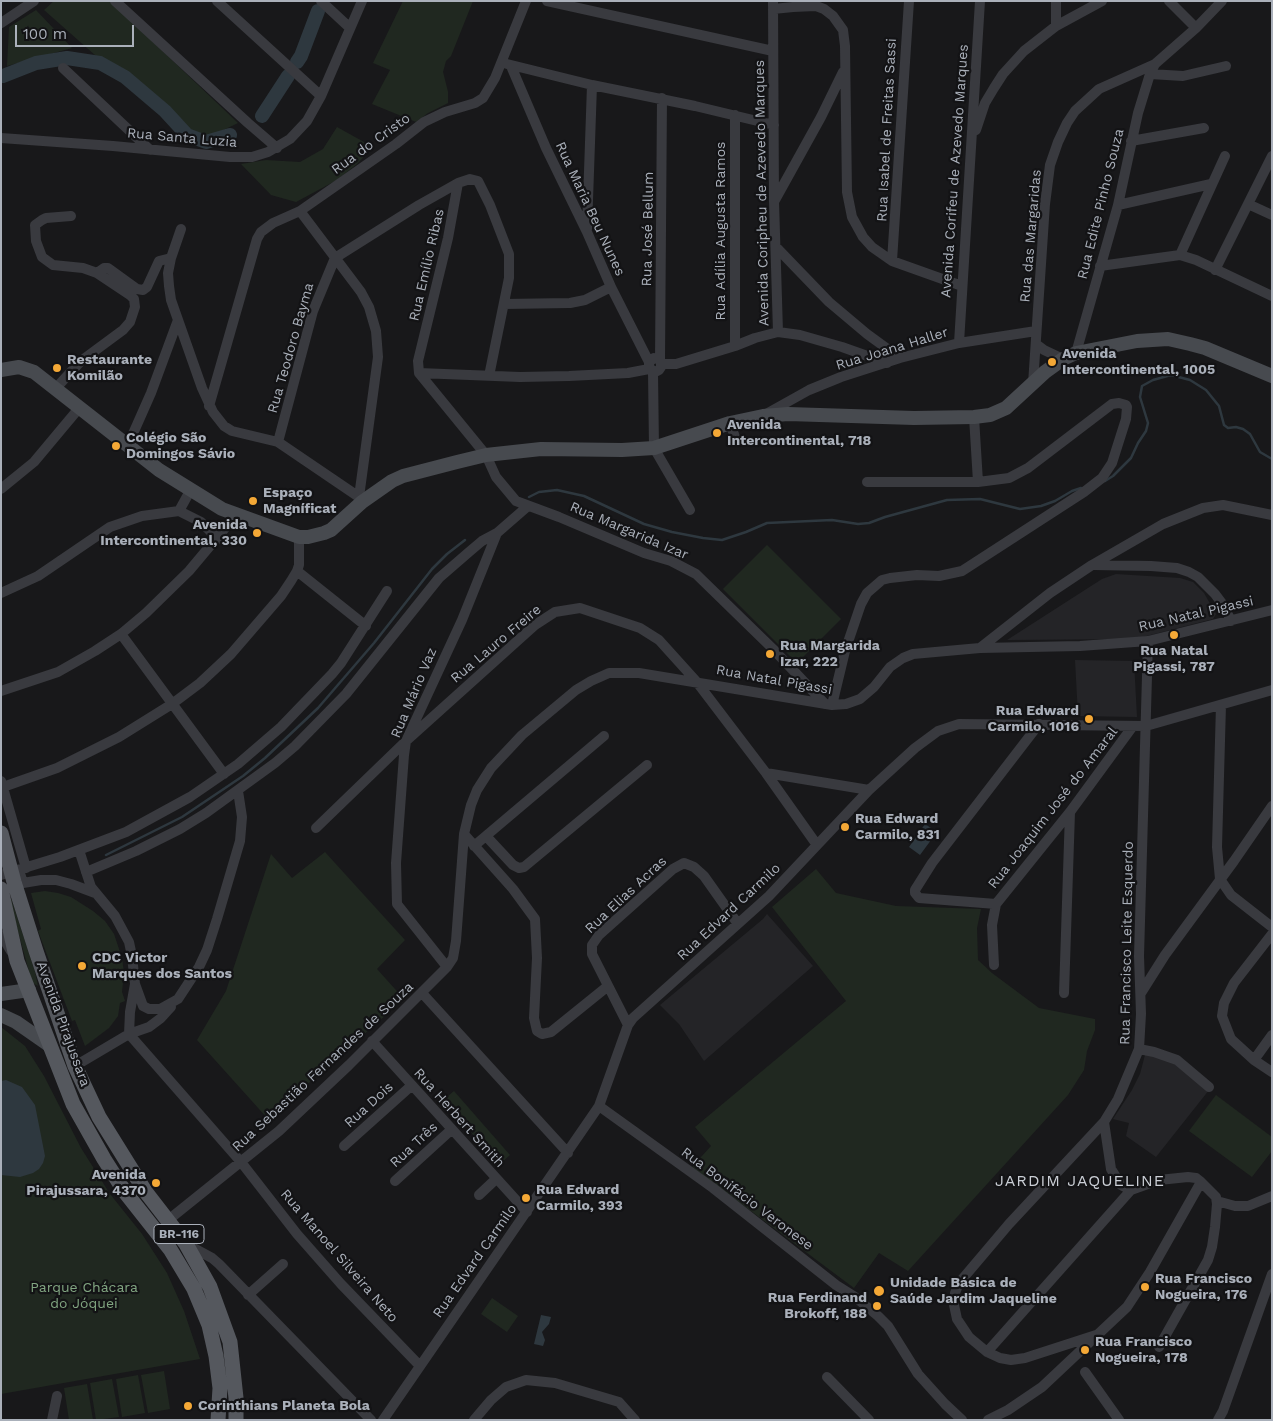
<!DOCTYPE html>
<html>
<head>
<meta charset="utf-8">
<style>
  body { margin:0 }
  #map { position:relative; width:1273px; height:1421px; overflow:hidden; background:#18181a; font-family:"Work Sans",sans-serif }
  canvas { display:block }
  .frame { position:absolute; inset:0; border:2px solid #aab0ba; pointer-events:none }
  .scale { position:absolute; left:15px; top:25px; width:119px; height:22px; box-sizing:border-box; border:2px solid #aab0ba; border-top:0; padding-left:6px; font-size:15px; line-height:18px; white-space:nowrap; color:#aab0ba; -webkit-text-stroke:4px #131315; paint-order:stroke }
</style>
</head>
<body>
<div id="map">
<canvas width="1273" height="1421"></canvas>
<div class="frame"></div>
<div class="scale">100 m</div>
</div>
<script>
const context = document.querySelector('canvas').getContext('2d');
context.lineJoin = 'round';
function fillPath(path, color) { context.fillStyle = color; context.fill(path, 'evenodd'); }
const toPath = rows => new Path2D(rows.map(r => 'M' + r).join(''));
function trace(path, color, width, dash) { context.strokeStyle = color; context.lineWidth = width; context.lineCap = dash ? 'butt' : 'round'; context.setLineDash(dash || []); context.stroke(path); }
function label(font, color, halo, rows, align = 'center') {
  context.font = font + ' "Work Sans",sans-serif'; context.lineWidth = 4.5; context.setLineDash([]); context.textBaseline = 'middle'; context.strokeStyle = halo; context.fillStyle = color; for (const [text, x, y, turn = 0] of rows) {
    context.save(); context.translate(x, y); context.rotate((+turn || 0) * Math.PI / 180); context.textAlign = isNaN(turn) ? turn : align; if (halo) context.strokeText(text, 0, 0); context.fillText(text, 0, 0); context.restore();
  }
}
fillPath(toPath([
  [1116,574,1180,578,1193,582,1204,593,1216,614,1213,619,1135,639,1007,640,1102,579],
  [1075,660,1134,661,1137,717,1078,716],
  [767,914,813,966,704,1061,679,1024,660,1005,763,919],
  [1146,1051,1175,1060,1213,1085,1156,1157,1126,1136,1129,1123,1113,1119,1132,1090,1140,1074]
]), '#242427');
fillPath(toPath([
  [54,1,110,1,238,123,209,137,189,134,158,101,122,68,96,56,44,10],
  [403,1,473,1,451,56,446,61,443,72,448,92,448,103,428,113,416,122,372,104,390,70,373,63],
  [36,10,72,48,7,66,9,27],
  [337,127,373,147,357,164,337,180,296,202,271,195,241,164,266,160,300,162,323,149],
  [767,545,841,619,797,663,723,589],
  [325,852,405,940,377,969,404,999,268,1119,197,1040,226,991,271,854,292,878],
  [816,869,836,893,896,906,981,909,977,928,978,960,992,973,1039,1008,1095,1019,1095,1030,1087,1051,1084,1070,1068,1095,908,1271,879,1253,854,1288,692,1167,711,1146,695,1127,846,1001,772,907],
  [45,891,58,893,71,897,93,911,105,921,114,934,122,958,124,973,122,992,125,1001,120,1003,118,1016,109,1028,85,1046,75,1020,72,1021,38,931,41,929,31,893],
  [11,898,35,972,38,986,33,983,30,975,11,906],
  [1,1027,25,1046,44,1076,81,1148,110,1194,142,1234,167,1273,184,1311,200,1359,1,1394],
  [454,1091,510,1155,500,1164,442,1101],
  [1216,1095,1272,1137,1272,1151,1252,1177,1189,1131],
  [492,1298,518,1316,507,1332,481,1314],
  [164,1371,170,1409,148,1413,141,1375],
  [138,1375,145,1413,122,1417,116,1379],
  [112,1379,119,1417,96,1420,90,1383],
  [87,1384,93,1420,69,1420,64,1388]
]), '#202820');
fillPath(toPath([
  [925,824,937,832,920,855,909,847],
  [6,1080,22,1087,35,1105,45,1156,43,1163,39,1169,33,1173,20,1177,1,1175,1,1081],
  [541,1315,551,1317,549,1324,542,1332,545,1340,543,1346,534,1344]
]), '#2e383f');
trace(toPath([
  [1105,481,1113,476,1131,458,1138,443,1146,431,1148,423,1140,397,1142,386,1153,380,1171,375,1190,380,1206,390,1219,406,1224,425,1228,428,1236,427,1243,429,1250,434,1260,452,1272,459],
  [529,497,539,492,557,490,584,496,644,524,672,532,703,538,722,540,746,532,767,523,832,520,858,524,869,523,885,517,947,500,980,499,1020,509,1041,506,1055,501,1072,491,1081,488],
  [106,855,182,817,243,776,265,758,318,708,374,643,432,569,447,554,465,540]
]), '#2e383f', 2.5);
trace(toPath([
  [297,62,301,56,318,11],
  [3,76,36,63,67,58,100,63,125,77,165,111,187,135,206,142,230,135],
  [262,116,288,76]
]), '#2e383f', 14);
trace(toPath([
  [115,1,248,123,277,148],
  [217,1,321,96],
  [321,1,350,28],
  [547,1,773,51],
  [773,1,774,201,778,332,800,335,842,347,887,363],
  [1056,1,1056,26],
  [1169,1,1196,28],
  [773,9,793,7,816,6,824,9,833,16,843,30,845,46,847,192,852,217,863,237,872,247,892,261,962,286],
  [1,23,34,1],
  [507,64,592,85,695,106,774,125],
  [511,66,546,148,587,232,611,287,649,362,649,368,655,372,659,370,661,367,661,362,658,359,654,358,649,362],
  [63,68,150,150],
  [1150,74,1183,76,1226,66],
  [735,115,735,346],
  [976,130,985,103,994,88,1003,74,1024,51,1056,26,1102,1],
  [1,138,113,146,230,157,252,157,268,152,290,139,307,121,321,96,362,1],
  [1131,141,1204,128],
  [458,183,448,238,418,361,419,373,486,455,496,477,516,501,559,517,644,553,671,561,696,574,773,649,825,704],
  [775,200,821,117,843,72],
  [1248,204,1272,215],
  [1118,205,1211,184],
  [300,211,361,292,369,307,376,331,378,357,359,497,361,501],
  [181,229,171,258,168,273,169,286,171,300,202,388,213,412,224,426,232,431,278,442,359,497],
  [587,229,592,85],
  [776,247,829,302,867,334,900,358],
  [1180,255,1225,156],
  [892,261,909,1],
  [1100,266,1180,255,1196,260,1272,296],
  [1215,270,1272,156],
  [97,273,104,268,108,268,137,289,143,290,147,287,159,261,171,258],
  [504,304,570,303,585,300,611,287],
  [959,343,980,1],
  [1036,344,1044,350,1063,359],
  [1076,353,1118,205,1138,113,1150,74,1155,64],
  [660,360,662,98],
  [662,364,676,364,735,346,755,338,778,332],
  [653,372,654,448,690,510],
  [419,373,520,377,569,376,628,373,649,369],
  [1033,384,1045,204,1050,165,1058,142,1067,123,1075,111,1099,89,1155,64,1196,28,1222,1],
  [56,388,81,361,123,330,130,322,135,307,134,299,130,295,97,273,83,268,53,265,42,257,36,241,35,225,42,220,46,218,71,216],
  [209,406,257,239,261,232,273,223,300,211,396,144,424,122,445,112,475,103,483,98,495,78,526,1],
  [766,414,809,390,841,377,900,358,959,343,1036,331],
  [974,417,978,482],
  [730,423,736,440],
  [278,442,313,311,335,258,419,205,458,183,470,179,478,181,490,205,509,254,509,278,489,376],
  [128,445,151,393,178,320],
  [1,489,34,462,80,407],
  [179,511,201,522,218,539],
  [1094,565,1151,566,1177,568,1189,572,1198,577,1215,594,1224,606,1231,621],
  [297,571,366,626],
  [1,593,38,576,110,527,142,516,179,511,190,491],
  [121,634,224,774],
  [980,648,1050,593,1092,565,1163,524,1203,508,1223,505,1272,515],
  [1,691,58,672,95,651,121,634,146,613,189,571,236,515],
  [832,705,845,651,861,604,867,593,882,580,890,578,917,575,939,576,962,571,1084,492,1102,478,1112,463,1126,419,1127,407,1126,405,1119,403,1112,404,1028,468,1009,478,978,482,867,482],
  [1221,705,1217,847,1220,879,1231,895,1272,927],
  [766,773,869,790],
  [1,781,26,868],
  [3,787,57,768,119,737,172,704,200,683,231,654,281,596,291,581,297,571,299,565,299,537],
  [316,828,406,741,535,625,555,612,580,608,640,628,659,640,696,681,766,773,817,845],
  [464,834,513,889,535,919,537,958,534,1018,537,1031,542,1034,551,1032,608,986],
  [486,836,513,865,519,868,524,867,647,765],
  [474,846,604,736],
  [79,850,91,887,115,916,129,942,132,956,135,984,130,1012,129,1034],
  [19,870,23,883,41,880,56,880,71,884,95,893],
  [86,872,136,851,180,829,206,813,275,763,295,746,346,694,439,578,469,552,482,541,497,533,528,506],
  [1,875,60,857,126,832,190,797,238,764,281,727,332,674,341,663,387,591],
  [996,904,919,898,915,893,915,890,932,863,1039,724],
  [1272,934,1234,983,1224,1003,1222,1016,1231,1039,1254,1060,1272,1072],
  [1,935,11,951],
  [994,965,992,925,996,904,1070,812,1133,726],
  [447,967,397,904,396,863,404,755,406,741,462,620,497,533],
  [135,984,143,1006,149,1009,160,1009,178,999,199,967,207,950,217,919,240,841,242,817,238,791],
  [422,993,568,1153],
  [1064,993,1070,812],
  [1141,993,1165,955,1234,861,1272,806],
  [628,1025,592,954,592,945,599,935,673,869,684,863,694,867,704,876,738,924],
  [129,1034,241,1162,297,1234,341,1284,420,1366],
  [372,1041,527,1212],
  [1139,1049,1154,1052,1177,1060,1209,1087],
  [1254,1060,1272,1035],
  [75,1066,129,1034,149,1027,161,1018,171,1007],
  [599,1106,713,1188,836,1285,855,1297,878,1316,888,1326,918,1374,945,1404,962,1420],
  [1104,1122,1111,1169,1121,1185,1131,1190,1159,1180,1188,1177,1196,1178,1201,1182,1216,1197,1217,1204,1215,1227,1212,1247,1208,1260,1159,1347],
  [344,1146,411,1086],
  [395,1181,451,1130],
  [479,1195,496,1179],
  [1217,1201,1235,1206,1248,1206,1272,1196],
  [167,1221,279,1131,349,1065,447,967,453,958,456,941,464,834,471,805,477,790,491,768,522,735,576,690,591,681,609,673,639,673,832,705,846,704,860,699,874,687,890,667,903,658,913,654,980,648,1080,646,1148,641,1272,610],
  [186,1244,212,1258,219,1264,371,1420],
  [248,1295,283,1264],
  [1096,1335,1025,1358,1011,1360,1000,1358,987,1352,969,1337,957,1319,954,1305,955,1293,959,1283,1009,1224,1104,1122,1118,1099,1139,1049,1141,1014,1139,956,1148,641],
  [987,1352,1131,1190],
  [1085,1372,1119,1420],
  [827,1377,869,1420],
  [52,1420,57,1396],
  [383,1420,599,1106,628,1025,633,1018,769,896,869,790,915,748,938,731,959,724,1146,726,1272,690],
  [474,1420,491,1400,506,1387,526,1380,555,1383,619,1402,635,1420],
  [988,1420,1008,1410,1042,1387,1127,1307,1150,1272,1201,1182],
  [1218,1420,1223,1411,1272,1274]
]), '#393a3f', 10);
trace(toPath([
  [1,370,19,367,34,372,159,470,222,509,299,537,308,537,324,533,331,530,362,502,392,481,403,476,457,462,486,455,541,449,622,450,654,448,730,423,763,416,788,414,914,418,974,417,990,415,1006,408,1045,372,1063,359,1076,353,1137,341,1168,339,1190,344,1205,348,1272,376],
  [1,994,29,990],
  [1,1015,16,1022,49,1045]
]), '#474a4f', 14);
trace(toPath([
  [1,833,14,882,36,951,75,1066,99,1117,145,1191,186,1244,210,1287,230,1342,236,1398,236,1420],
  [1,889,17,961,73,1104,104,1159,125,1192,170,1249,194,1289,209,1325,216,1356,220,1388,218,1420]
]), '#55585e', 15);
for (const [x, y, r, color] of [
  [1052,362,5,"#f4a836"],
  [57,368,5,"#f4a836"],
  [717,433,5,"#f4a836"],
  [116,446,5,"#f4a836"],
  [253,501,5,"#f4a836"],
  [257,533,5,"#f4a836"],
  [1174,635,5,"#f4a836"],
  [770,654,5,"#f4a836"],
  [1089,719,5,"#f4a836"],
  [845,827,5,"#f4a836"],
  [82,966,5,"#f4a836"],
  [156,1183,5,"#f4a836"],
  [526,1198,5,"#f4a836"],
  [1145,1287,5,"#f4a836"],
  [879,1291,6,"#f4a836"],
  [877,1306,5,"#f4a836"],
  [1085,1350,5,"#f4a836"],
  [188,1406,5,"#f4a836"]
]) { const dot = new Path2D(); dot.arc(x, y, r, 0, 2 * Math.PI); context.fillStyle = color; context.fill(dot); trace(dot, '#131315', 2); }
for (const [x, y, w] of [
  [179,1234,50]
]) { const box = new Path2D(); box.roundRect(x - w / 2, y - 9.5, w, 19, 4); context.fillStyle = '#131315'; context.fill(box); trace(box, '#aab0ba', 1); }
label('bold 12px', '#aab0ba', null, [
  ["BR-116",179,1234]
]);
label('14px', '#aab0ba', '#131315', [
  ["Rua Isabel de Freitas Sassi",887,130,-87],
  ["Rua Santa Luzia",182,138,5],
  ["Rua do Cristo",371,144,-36],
  ["Avenida Corifeu de Azevedo Marques",955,171,-86],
  ["Avenida Coripheu de Azevedo Marques",762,193,-91],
  ["Rua Edite Pinho Souza",1101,204,-76],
  ["Rua Maria Beu Nunes",590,209,65],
  ["Rua José Bellum",648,229,-89],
  ["Rua Adília Augusta Ramos",721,231,-90],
  ["Rua das Margaridas",1031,236,-85],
  ["Rua Emílio Ribas",427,265,-77],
  ["Rua Teodoro Bayma",291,348,-74],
  ["Rua Joana Haller",892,349,-17],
  ["Rua Margarida Izar",629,531,23],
  ["Rua Natal Pigassi",1196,614,-13],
  ["Rua Lauro Freire",496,644,-40],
  ["Rua Natal Pigassi",774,680,10],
  ["Rua Mário Vaz",414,693,-67],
  ["Rua Joaquim José do Amaral",1053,808,-52],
  ["Rua Elias Acras",626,895,-43],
  ["Rua Edvard Carmilo",729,912,-43],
  ["Rua Francisco Leite Esquerdo",1127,943,-89],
  ["Avenida Pirajussara",63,1024,70],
  ["Rua Sebastião Fernandes de Souza",323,1067,-43],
  ["Rua Dois",369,1105,-42],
  ["Rua Herbert Smith",459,1118,48],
  ["Rua Três",414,1145,-43],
  ["Rua Bonifácio Veronese",747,1199,37],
  ["Rua Manoel Silveira Neto",339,1256,49],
  ["Rua Edvard Carmilo",475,1261,-55]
]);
label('bold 14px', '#aab0ba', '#131315', [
  ["Avenida",1062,354],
  ["Intercontinental, 1005",1062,370],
  ["Restaurante",67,360],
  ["Komilão",67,376],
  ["Avenida",727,425],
  ["Intercontinental, 718",727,441],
  ["Colégio São",126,438],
  ["Domingos Sávio",126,454],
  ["Espaço",263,493],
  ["Magníficat",263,509],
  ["Avenida",247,525,"right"],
  ["Intercontinental, 330",247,541,"right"],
  ["Rua Margarida",780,646],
  ["Izar, 222",780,662],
  ["Rua Natal",1174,651,"center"],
  ["Pigassi, 787",1174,667,"center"],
  ["Rua Edward",1079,711,"right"],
  ["Carmilo, 1016",1079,727,"right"],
  ["Rua Edward",855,819],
  ["Carmilo, 831",855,835],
  ["CDC Victor",92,958],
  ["Marques dos Santos",92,974],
  ["Avenida",146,1175,"right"],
  ["Pirajussara, 4370",146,1191,"right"],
  ["Rua Edward",536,1190],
  ["Carmilo, 393",536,1206],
  ["Rua Francisco",1155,1279],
  ["Nogueira, 176",1155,1295],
  ["Unidade Básica de",890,1283],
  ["Saúde Jardim Jaqueline",890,1299],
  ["Rua Ferdinand",867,1298,"right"],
  ["Brokoff, 188",867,1314,"right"],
  ["Rua Francisco",1095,1342],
  ["Nogueira, 178",1095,1358],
  ["Corinthians Planeta Bola",198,1406]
], 'left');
label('14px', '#81a581', '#131315', [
  ["Parque Chácara",84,1288],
  ["do Jóquei",84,1304]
]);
context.letterSpacing = '1px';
label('16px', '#cbcfd6', '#131315', [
  ["JARDIM JAQUELINE",1080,1181]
]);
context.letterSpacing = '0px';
</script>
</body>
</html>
